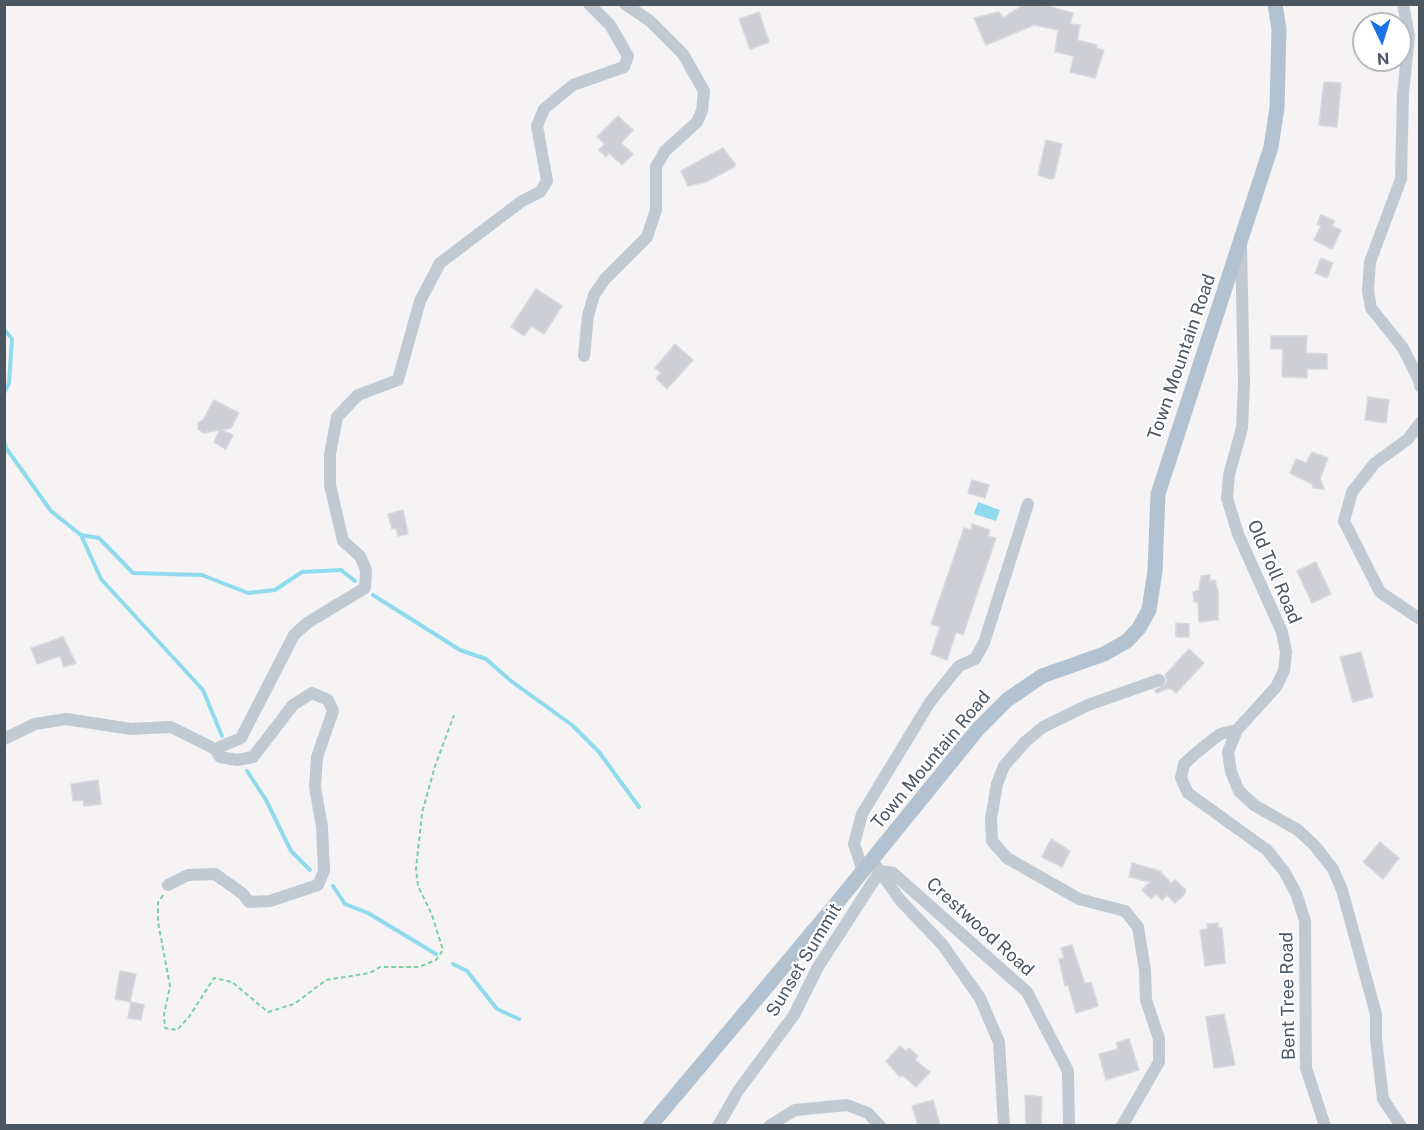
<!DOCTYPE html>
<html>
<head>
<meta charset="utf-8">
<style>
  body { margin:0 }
  #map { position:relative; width:1424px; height:1130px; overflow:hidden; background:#f5f3f3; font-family:"Public Sans",sans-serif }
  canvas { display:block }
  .frame { position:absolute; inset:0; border:6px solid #4a5661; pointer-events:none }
  .north { position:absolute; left:1352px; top:12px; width:60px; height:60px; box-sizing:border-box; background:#fff; border:2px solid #b7bbc0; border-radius:50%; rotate:176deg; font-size:16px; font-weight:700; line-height:24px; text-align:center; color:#4a5661 }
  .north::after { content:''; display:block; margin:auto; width:21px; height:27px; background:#1a73e8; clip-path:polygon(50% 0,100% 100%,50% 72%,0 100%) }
</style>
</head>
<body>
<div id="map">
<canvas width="1424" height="1130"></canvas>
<div class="frame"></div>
<div class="north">N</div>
</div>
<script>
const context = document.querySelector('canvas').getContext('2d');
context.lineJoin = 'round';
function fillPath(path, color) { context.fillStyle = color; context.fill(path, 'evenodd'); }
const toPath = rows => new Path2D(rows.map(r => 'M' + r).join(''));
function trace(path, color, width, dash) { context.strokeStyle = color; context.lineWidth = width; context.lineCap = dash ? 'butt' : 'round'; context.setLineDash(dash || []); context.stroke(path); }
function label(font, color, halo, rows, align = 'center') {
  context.font = font + ' "Public Sans",sans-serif'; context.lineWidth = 4.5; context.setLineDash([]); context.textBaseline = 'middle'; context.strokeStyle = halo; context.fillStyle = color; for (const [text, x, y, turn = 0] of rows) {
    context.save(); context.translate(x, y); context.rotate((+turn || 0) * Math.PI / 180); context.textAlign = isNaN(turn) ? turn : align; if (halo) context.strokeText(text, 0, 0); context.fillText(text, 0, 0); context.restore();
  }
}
fillPath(toPath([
  [978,502,1000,510,996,521,974,514]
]), '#90daee');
trace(toPath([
  [4,329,12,339,9,383,4,393],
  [4,441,6,448,51,511,81,535,101,579,203,690,222,736],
  [81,535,99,538,133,573,202,575,248,593,275,590,302,572,341,570,355,581],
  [373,595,460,650,486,659,511,681,572,725,599,752,639,807],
  [247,771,266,800,291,851,310,870],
  [333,886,345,904,368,913,436,954],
  [453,964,467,971,497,1009,519,1019]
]), '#90daee', 4);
const building = toPath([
  [1025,4,1040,4,1073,13,1070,24,1080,25,1077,40,1097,45,1096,48,1104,50,1095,78,1070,72,1074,56,1055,52,1058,30,1034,25,986,45,974,18,999,12,1003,18,1025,4],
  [759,12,769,42,750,49,739,19,759,12],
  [1324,82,1341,83,1337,127,1319,125,1324,82],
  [618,116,633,130,621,143,633,154,622,165,609,153,606,157,599,150,605,144,597,137,618,116],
  [1046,140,1062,144,1054,178,1050,179,1038,175,1046,140],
  [723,148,735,164,734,167,706,182,688,186,681,171,723,148],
  [1321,215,1335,221,1332,226,1341,230,1332,249,1314,240,1321,226,1317,224,1321,215],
  [1321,258,1333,263,1327,278,1315,273,1321,258],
  [536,289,562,306,544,334,531,326,524,336,511,327,536,289],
  [1271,336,1307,336,1306,353,1327,354,1327,369,1307,369,1307,378,1282,377,1283,349,1271,349,1271,336],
  [675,344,693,360,667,389,656,378,661,373,655,368,675,344],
  [1368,397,1389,400,1386,423,1365,420,1368,397],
  [214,400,239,413,231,428,222,430,233,435,226,449,214,442,220,430,203,433,198,429,198,423,203,420,214,400],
  [1312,452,1328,458,1320,479,1324,489,1313,488,1312,484,1290,473,1296,459,1306,463,1312,452],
  [972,480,989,485,985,498,968,493,972,480],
  [403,510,408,534,398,536,396,528,392,529,388,514,403,510],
  [972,524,990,530,988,536,996,538,963,635,956,632,947,660,931,654,940,627,931,624,964,528,971,530,972,524],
  [1316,562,1331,594,1312,603,1297,571,1316,562],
  [1210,575,1210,581,1215,580,1218,591,1218,620,1199,622,1198,602,1194,602,1193,592,1199,590,1201,576,1210,575],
  [1176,623,1189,624,1189,637,1176,637,1176,623],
  [63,637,76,663,64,667,60,656,37,664,31,648,63,637],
  [1189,649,1204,663,1176,693,1170,688,1156,693,1155,690,1167,682,1165,675,1189,649],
  [1361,652,1373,697,1353,702,1340,657,1361,652],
  [98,780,101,804,84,806,83,800,73,801,71,784,98,780],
  [1051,839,1070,851,1062,867,1042,857,1051,839],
  [1380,842,1399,858,1383,879,1363,862,1380,842],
  [1132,863,1160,871,1171,883,1175,880,1186,890,1184,895,1175,903,1167,895,1162,900,1156,894,1151,899,1142,890,1150,882,1129,877,1132,863],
  [1218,923,1218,928,1222,928,1225,963,1205,966,1200,930,1208,929,1207,924,1218,923],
  [1072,945,1085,984,1091,982,1098,1006,1076,1013,1068,985,1065,986,1059,959,1064,958,1061,948,1072,945],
  [120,971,136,974,130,1002,115,999,120,971],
  [131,1002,144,1005,141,1020,128,1018,131,1002],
  [1224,1014,1235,1065,1214,1068,1206,1017,1224,1014],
  [1129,1039,1139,1070,1106,1080,1099,1054,1118,1049,1116,1043,1129,1039],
  [900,1046,906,1051,909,1048,918,1056,915,1060,930,1072,916,1087,902,1075,900,1077,886,1061,900,1046],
  [1025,1095,1042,1097,1041,1125,1026,1125,1025,1095],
  [933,1100,940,1125,918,1125,912,1106,933,1100]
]);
fillPath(building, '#cdcfd5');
trace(building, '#d7d9de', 1.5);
trace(toPath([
  [163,895,158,903,158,922,170,986,164,1014,165,1028,177,1030,189,1017,214,978,232,982,268,1012,294,1004,326,980,370,973,380,967,419,967,436,960,443,950,432,915,418,886,416,869,422,813,435,766,454,715]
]), '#7ad0a6', 2, [4.5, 3]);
trace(toPath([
  [1403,4,1409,36,1403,94,1401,179,1370,262,1368,291,1371,308,1403,348,1419,380,1420,386],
  [1241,247,1244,384,1242,428,1229,475,1227,498,1238,534,1282,632,1286,652,1284,671,1276,687,1237,730,1228,752,1231,772,1239,791,1254,805,1298,830,1315,846,1333,869,1342,890,1376,1014,1376,1039,1383,1099,1401,1126],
  [584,356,588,316,594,295,605,279,647,237,656,210,656,167,665,151,697,122,702,111,704,91,683,54,650,21,625,4],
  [1420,423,1408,439,1375,463,1352,492,1344,521,1380,592,1420,619],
  [1237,730,1220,734,1196,753,1184,764,1181,778,1188,793,1267,850,1284,871,1296,893,1305,921,1306,1068,1325,1126],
  [4,739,35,724,66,719,131,729,171,727,215,749,241,738,294,635,307,623,365,588,366,570,360,556,343,541,330,485,330,454,337,417,358,395,398,380,420,301,440,263,522,201,540,192,547,181,537,126,544,109,573,85,624,67,628,56,610,25,589,4],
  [876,866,900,900,942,944,980,998,999,1042,1004,1126],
  [863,871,854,844,862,814,930,702,959,666,975,659,984,643,1028,504],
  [168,885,188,875,215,874,243,894,249,902,270,901,318,885,324,871,322,827,315,787,317,757,333,711,328,700,312,693,293,705,253,757,237,760,220,757,215,749],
  [718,1126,738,1091,794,1015,818,967,880,871,893,873,1027,992,1068,1071,1069,1126],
  [769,1126,795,1110,847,1105,868,1113,880,1126],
  [1122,1126,1159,1062,1159,1039,1146,1000,1145,970,1138,927,1125,911,1079,899,1007,858,992,841,991,819,997,784,1004,766,1025,742,1043,727,1088,705,1159,680]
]), '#c1cad2', 12);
trace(toPath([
  [650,1126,836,904,978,729,1007,700,1042,676,1104,654,1127,641,1139,628,1149,610,1155,571,1158,494,1271,147,1277,108,1279,29,1275,4]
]), '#b3c2d1', 15);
label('18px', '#4a5661', '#fff', [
  ["Town Mountain Road",1182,357,-71],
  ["Old Toll Road",1274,572,67],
  ["Town Mountain Road",931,760,-50],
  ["Crestwood Road",980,927,42],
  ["Sunset Summit",804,960,-59],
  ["Bent Tree Road",1288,996,-91]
]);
</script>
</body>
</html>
